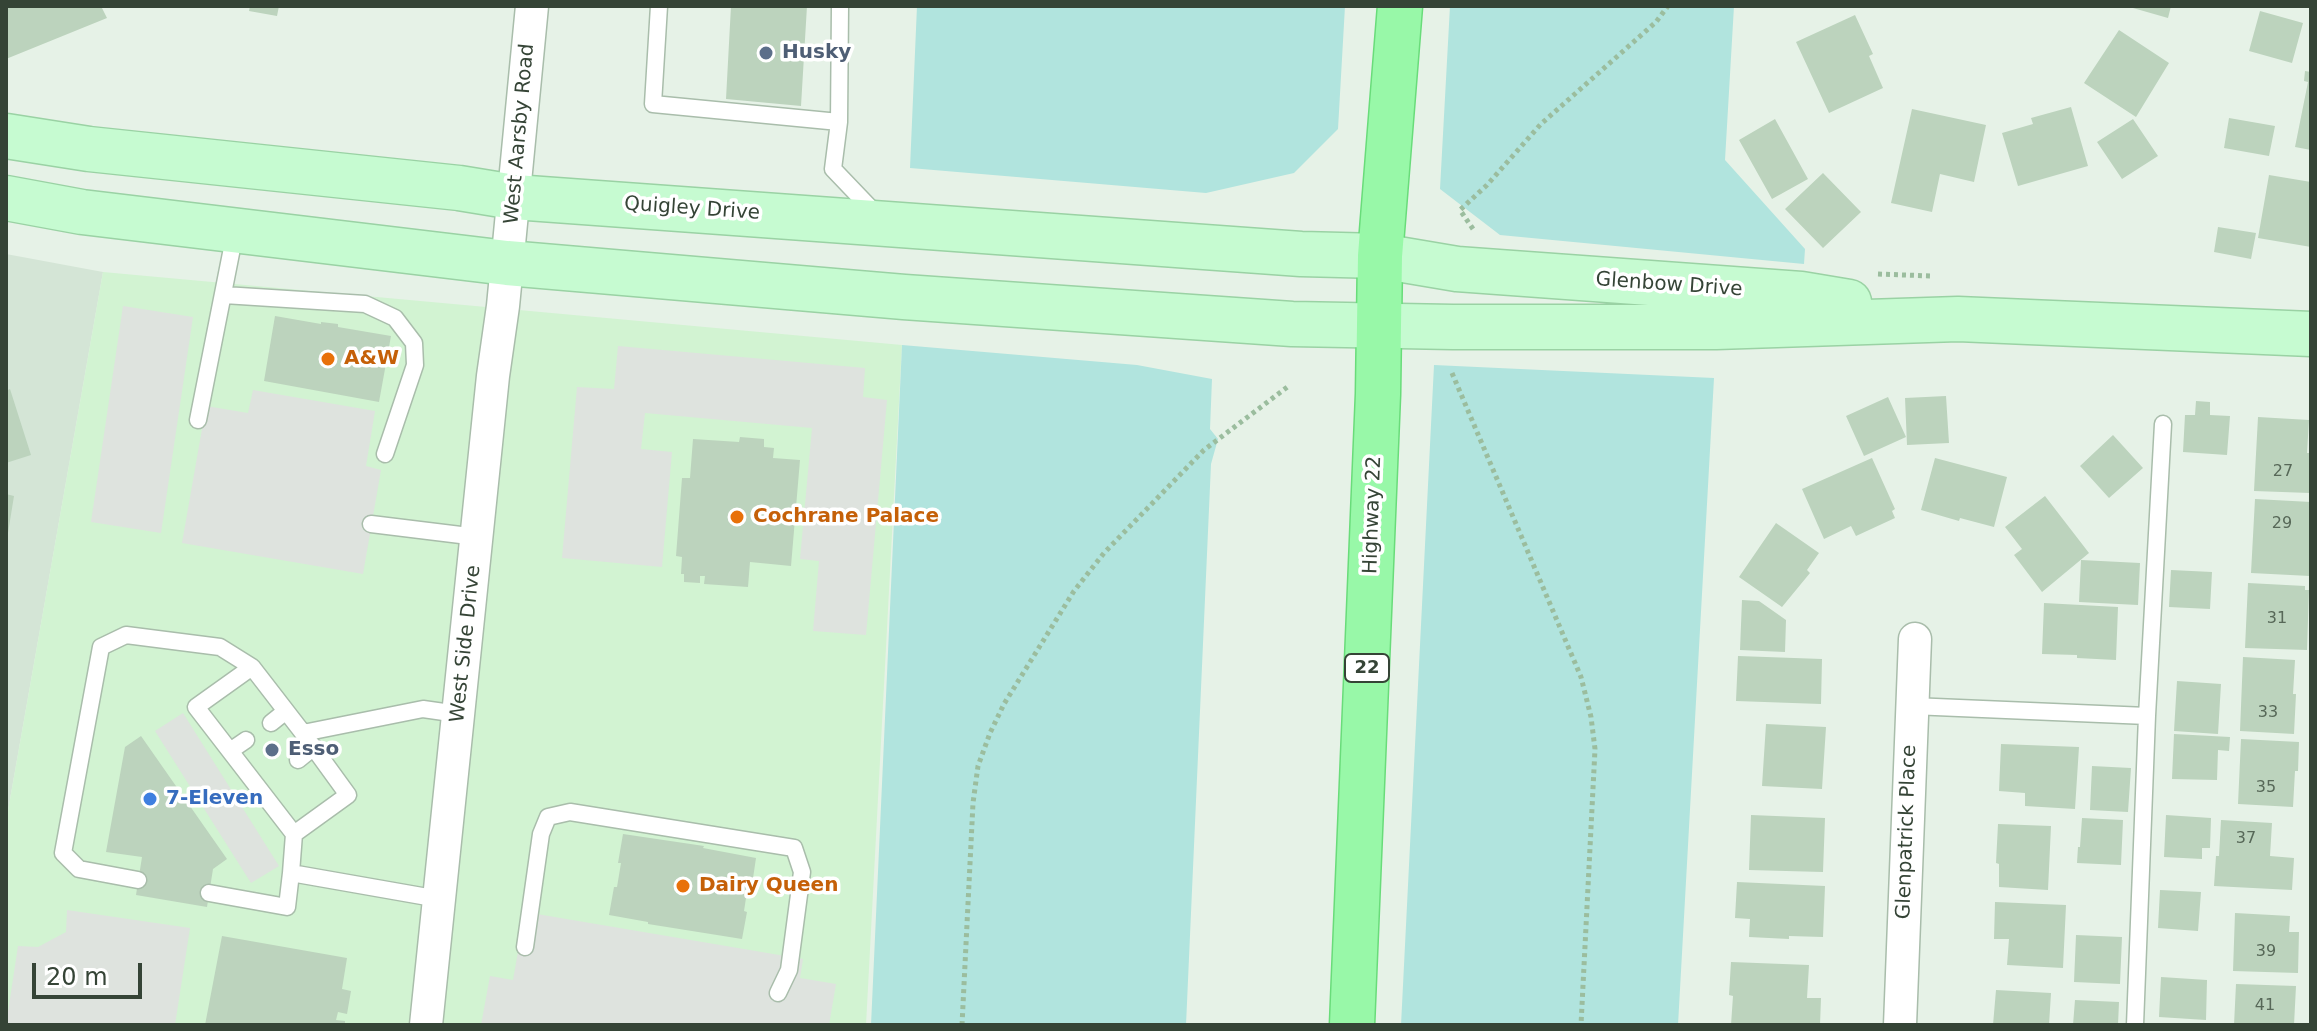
<!DOCTYPE html>
<html>
<head>
<meta charset="utf-8">
<style>
  body { margin:0 }
  #map { position:relative; width:2317px; height:1031px; overflow:hidden; background:#e6f2e7; font-family:"DejaVu Sans",sans-serif }
  canvas { display:block }
  .frame { position:absolute; inset:0; border:8px solid #354436; pointer-events:none }
  .scale { position:absolute; left:32px; top:963px; width:110px; height:36px; box-sizing:border-box; border:4px solid #354436; border-top:0; padding-left:10px; font-size:24px; line-height:28px; white-space:nowrap; color:#354436; -webkit-text-stroke:6px #fff; paint-order:stroke }
</style>
</head>
<body>
<div id="map">
<canvas width="2317" height="1031"></canvas>
<div class="frame"></div>
<div class="scale">20 m</div>
</div>
<script>
const context = document.querySelector('canvas').getContext('2d');
context.lineJoin = 'round';
function fillPath(path, color) { context.fillStyle = color; context.fill(path, 'evenodd'); }
const toPath = rows => new Path2D(rows.map(r => 'M' + r).join(''));
function trace(path, color, width, dash) { context.strokeStyle = color; context.lineWidth = width; context.lineCap = dash ? 'butt' : 'round'; context.setLineDash(dash || []); context.stroke(path); }
function label(font, color, halo, rows, align = 'center') {
  context.font = font + ' "DejaVu Sans",sans-serif'; context.lineWidth = 7; context.setLineDash([]); context.textBaseline = 'middle'; context.strokeStyle = halo; context.fillStyle = color; for (const [text, x, y, turn = 0] of rows) {
    context.save(); context.translate(x, y); context.rotate((+turn || 0) * Math.PI / 180); context.textAlign = isNaN(turn) ? turn : align; if (halo) context.strokeText(text, 0, 0); context.fillText(text, 0, 0); context.restore();
  }
}
fillPath(toPath([
  [6,254,103,272,6,822]
]), '#d4e5d6');
fillPath(toPath([
  [103,272,902,345,866,1025,6,1025,6,822]
]), '#d2f3d2');
fillPath(toPath([
  [917,6,1345,6,1338,129,1294,173,1206,193,910,168],
  [1450,6,1734,6,1725,160,1805,249,1804,264,1500,235,1440,189],
  [902,345,1137,365,1212,379,1210,429,1218,439,1211,464,1186,1025,871,1025],
  [1434,365,1714,378,1678,1025,1401,1025]
]), '#b1e4de');
fillPath(toPath([
  [123,306,193,317,161,533,91,522],
  [618,346,865,368,863,397,887,400,866,635,813,631,819,561,800,559,812,428,645,413,641,449,672,452,662,567,562,558,577,387,614,389],
  [253,390,375,411,366,466,381,470,363,574,182,543,206,406,248,413],
  [183,713,279,866,251,883,155,731],
  [67,910,190,928,175,1025,6,1025,18,946,38,947,66,932],
  [525,912,803,959,800,978,836,984,829,1025,481,1025,490,976,513,980]
]), '#dee3de');
fillPath(toPath([
  [6,6,101,6,107,18,6,59],
  [250,6,279,6,277,16,249,11],
  [731,6,807,6,801,106,726,99],
  [2126,6,2171,6,2168,18],
  [2260,11,2303,23,2292,63,2249,51],
  [1855,15,1873,54,1869,56,1883,88,1829,113,1796,42],
  [2119,30,2169,63,2136,117,2084,83],
  [2305,71,2311,72,2311,150,2295,147,2308,82,2304,81],
  [2071,107,2088,166,2018,186,2002,133,2033,124,2031,118],
  [1912,109,1986,125,1974,182,1940,174,1932,212,1891,203],
  [2229,118,2275,126,2269,156,2224,148],
  [1775,119,1808,179,1772,199,1739,140],
  [2133,119,2158,156,2122,179,2097,142],
  [1823,173,1861,212,1823,248,1785,209],
  [2269,175,2311,182,2311,247,2258,238],
  [2218,227,2256,233,2251,259,2214,252],
  [275,316,321,324,321,322,338,324,338,327,391,336,379,402,264,381],
  [10,389,31,455,6,463,6,391],
  [1946,396,1949,443,1907,445,1905,398],
  [1888,397,1906,437,1864,456,1846,416],
  [2196,401,2210,402,2210,415,2230,416,2227,455,2183,452,2185,415,2195,415],
  [2258,417,2309,420,2307,453,2311,453,2310,493,2254,491],
  [2113,435,2143,468,2109,498,2080,466],
  [740,437,764,439,764,447,774,448,773,458,800,460,791,566,750,562,748,587,704,584,705,576,700,576,700,583,684,582,684,574,681,574,682,557,676,556,682,478,690,478,693,439,739,442],
  [1872,458,1895,509,1892,511,1895,518,1856,536,1851,526,1824,539,1802,489],
  [1935,458,2007,477,1994,527,1960,518,1959,521,1921,510],
  [6,494,14,496,8,533,6,533],
  [2045,496,2089,553,2042,592,2014,555,2022,549,2005,527],
  [2255,499,2311,502,2310,576,2251,573],
  [1776,523,1819,553,1807,570,1810,573,1782,607,1739,577],
  [2081,560,2140,563,2138,605,2079,602],
  [2171,570,2212,572,2210,609,2169,607],
  [2248,583,2305,586,2305,590,2309,590,2307,650,2245,648],
  [1742,600,1759,601,1786,620,1785,652,1740,650],
  [2044,603,2118,607,2116,660,2077,658,2077,655,2042,654],
  [1738,656,1822,659,1821,704,1736,701],
  [2243,657,2295,660,2293,694,2296,694,2294,734,2240,731],
  [2177,681,2221,684,2218,734,2174,731],
  [1766,724,1826,727,1822,789,1762,786],
  [2174,734,2230,737,2229,751,2218,750,2217,780,2172,779],
  [141,736,227,859,213,869,207,907,136,895,142,857,106,852,125,747],
  [2241,739,2299,742,2298,771,2295,771,2293,807,2238,804],
  [2001,744,2079,747,2075,809,2025,806,2025,793,1999,791],
  [2092,766,2131,768,2128,812,2090,810],
  [1751,815,1825,818,1823,872,1749,870],
  [2166,815,2211,818,2210,848,2202,848,2202,859,2164,857],
  [2082,818,2123,820,2121,865,2077,863,2078,847,2080,847],
  [2221,820,2272,823,2270,856,2294,858,2292,890,2214,886,2216,856,2219,856],
  [1998,824,2051,826,2048,890,1999,887,1999,864,1996,863],
  [623,834,704,846,703,848,756,858,752,885,748,885,744,911,747,912,742,939,648,924,648,922,609,915,614,887,617,887,621,863,618,863],
  [1737,882,1825,886,1823,937,1789,936,1789,939,1749,937,1750,919,1735,918],
  [2160,890,2201,892,2198,931,2158,928],
  [1995,902,2066,905,2063,968,2007,965,2009,939,1994,939],
  [2235,913,2290,916,2289,932,2299,932,2298,973,2233,971],
  [2076,935,2122,937,2120,984,2074,982],
  [222,936,347,958,342,989,351,991,347,1014,338,1012,336,1020,345,1021,345,1025,205,1025],
  [1731,962,1809,965,1807,998,1821,998,1820,1025,1731,1025,1733,996,1729,995],
  [2161,977,2207,980,2206,1020,2159,1017],
  [2236,984,2296,986,2294,1025,2234,1025],
  [1996,990,2051,993,2049,1025,1993,1025],
  [2075,1000,2119,1002,2118,1025,2073,1025]
]), '#bcd3bd');
const lane = toPath([
  [659,6,653,104,839,122],
  [840,6,839,122,833,169,877,215],
  [224,295,365,304,395,318,414,343,415,365,385,454],
  [198,420,235,233],
  [371,524,477,537],
  [1912,706,2147,716],
  [271,723,286,711],
  [303,733,348,795,294,834,196,707,252,667,303,733,423,709,458,714],
  [230,751,246,740],
  [298,760,314,747],
  [294,834,291,873,439,899],
  [138,880,79,869,63,853,101,647,126,635,220,647,252,667],
  [209,893,287,907,291,873],
  [525,947,541,834,548,817,570,812,794,848,802,872,789,970,778,993],
  [2135,1025,2147,716,2163,424]
]);
const street = toPath([
  [426,1025,493,376,503,306,532,6],
  [1900,1025,1915,639]
]);
const secondary = toPath([
  [6,136,89,149,459,188,514,197,1301,254,1380,256,1457,269,1801,294,1849,302],
  [6,198,82,212,507,263,904,297,1292,324,1453,327,1716,327,1958,319,2311,334]
]);
const primary = toPath([
  [1352,1025,1378,394,1380,256,1400,6]
]);
trace(lane, '#a9bdab', 19);
trace(street, '#a9bdab', 35);
trace(secondary, '#9ad2a4', 47);
trace(primary, '#69dc7a', 47);
trace(toPath([
  [1473,229,1460,210,1487,185,1541,124,1656,22,1668,6],
  [1878,274,1932,276],
  [1452,373,1581,677,1591,717,1595,749,1581,1025],
  [962,1025,973,803,978,766,990,733,1004,704,1074,591,1104,553,1204,450,1290,385]
]), '#9bbd9e', 5, [4, 4]);
trace(lane, '#fff', 16);
trace(street, '#fff', 32);
trace(secondary, '#c6fbd1', 44);
trace(primary, '#98f8a8', 44);
for (const [x, y, r, color] of [
  [766,53,8,"#5c6f8a"],
  [328,359,8,"#e8710a"],
  [737,517,8,"#e8710a"],
  [272,750,8,"#5c6f8a"],
  [150,799,8,"#3f7fe0"],
  [683,886,8,"#e8710a"]
]) { const dot = new Path2D(); dot.arc(x, y, r, 0, 2 * Math.PI); context.fillStyle = color; context.fill(dot); trace(dot, '#fff', 3); }
label('16px', '#576858', null, [
  ["27",2283,472],
  ["29",2282,524],
  ["31",2277,619],
  ["33",2268,713],
  ["35",2266,788],
  ["37",2246,839],
  ["39",2266,952],
  ["41",2265,1006]
]);
for (const [x, y, w] of [
  [1367,668,44]
]) { const box = new Path2D(); box.roundRect(x - w / 2, y - 14, w, 28, 6); context.fillStyle = '#fff'; context.fill(box); trace(box, '#354436', 2); }
label('bold 18px', '#354436', null, [
  ["22",1367,668]
]);
label('bold 20px', '#4e5e75', '#fff', [
  ["Husky",782,53],
  ["Esso",288,750]
], 'left');
label('20px', '#354436', '#fff', [
  ["West Aarsby Road",520,134,-85],
  ["Quigley Drive",692,209,4],
  ["Glenbow Drive",1669,285,4],
  ["Highway 22",1373,515,-88],
  ["West Side Drive",466,644,-84],
  ["Glenpatrick Place",1907,832,-88]
]);
label('bold 20px', '#c56008', '#fff', [
  ["A&W",344,359],
  ["Cochrane Palace",753,517],
  ["Dairy Queen",699,886]
], 'left');
label('bold 20px', '#366cbe', '#fff', [
  ["7-Eleven",166,799]
], 'left');
</script>
</body>
</html>
